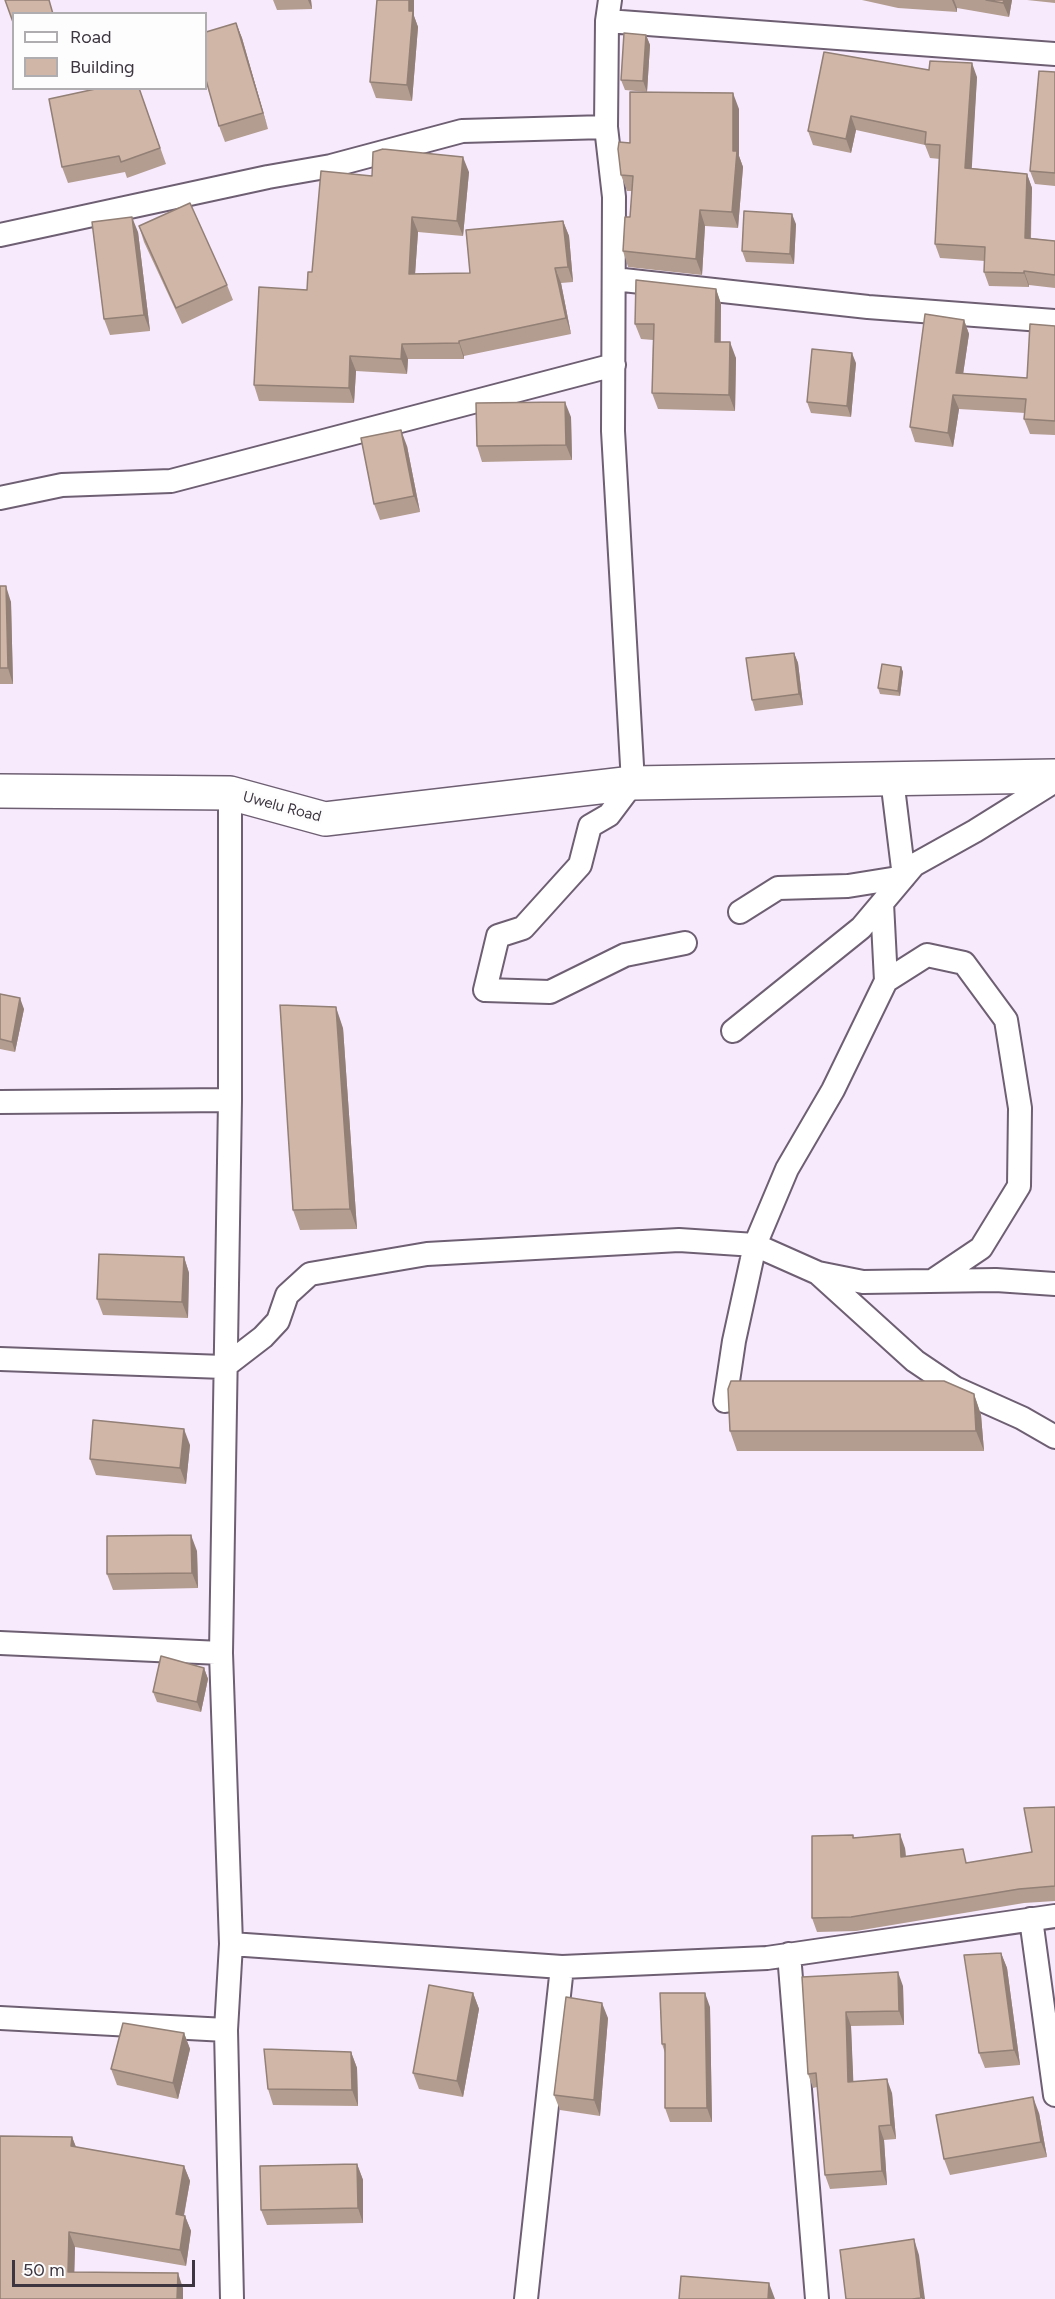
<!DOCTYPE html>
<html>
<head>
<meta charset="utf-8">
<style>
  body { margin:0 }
  #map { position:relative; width:1055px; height:2299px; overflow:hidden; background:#f8eafd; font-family:Figtree,sans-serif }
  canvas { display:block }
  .legend { position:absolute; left:12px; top:12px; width:195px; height:78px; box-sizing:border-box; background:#fdfdfd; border:2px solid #b0adb1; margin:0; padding:8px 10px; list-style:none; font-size:18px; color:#3d3640 }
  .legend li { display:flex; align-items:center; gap:12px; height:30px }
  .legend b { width:30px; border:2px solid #b0adb1 }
  .scale { position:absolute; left:12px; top:2260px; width:183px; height:27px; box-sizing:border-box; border:3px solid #3d3640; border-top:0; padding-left:8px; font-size:18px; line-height:21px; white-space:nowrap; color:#3d3640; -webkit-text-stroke:4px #fdfdfd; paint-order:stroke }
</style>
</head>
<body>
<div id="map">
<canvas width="1055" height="2299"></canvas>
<ul class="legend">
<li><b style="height:8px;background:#fff"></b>Road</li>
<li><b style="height:16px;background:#d0b6a7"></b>Building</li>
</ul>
<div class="scale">50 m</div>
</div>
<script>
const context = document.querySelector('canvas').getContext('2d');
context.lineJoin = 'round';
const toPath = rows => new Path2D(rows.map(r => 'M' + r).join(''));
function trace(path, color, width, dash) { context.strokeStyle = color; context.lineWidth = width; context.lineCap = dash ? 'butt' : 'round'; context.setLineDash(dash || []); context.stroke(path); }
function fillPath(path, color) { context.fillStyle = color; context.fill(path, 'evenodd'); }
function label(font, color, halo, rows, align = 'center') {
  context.font = font + ' Figtree,sans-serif'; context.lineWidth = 6; context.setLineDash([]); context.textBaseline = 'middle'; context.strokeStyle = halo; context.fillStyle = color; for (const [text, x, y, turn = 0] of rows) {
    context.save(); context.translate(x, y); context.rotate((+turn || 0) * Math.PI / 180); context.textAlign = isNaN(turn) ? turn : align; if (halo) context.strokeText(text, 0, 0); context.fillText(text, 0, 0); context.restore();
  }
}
const street = toPath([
  [610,0,607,21,606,127,614,197,613,431,633,783,609,815,590,826,580,865,523,928,498,936,485,990,550,992,625,955,685,943],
  [607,21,1055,54],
  [0,235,268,177,331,166,462,131,606,127],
  [614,279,868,307,1055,321],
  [0,498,62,485,171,481,614,365],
  [230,793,230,1100,221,1653,231,1944,226,2030,232,2299],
  [882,903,886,981,927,955,964,963,1006,1020,1020,1108,1019,1186,981,1248,932,1281],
  [740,912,778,888,848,886,904,877,892,779],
  [733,1031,861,928,914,865,975,831,1055,781],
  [0,1102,230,1100],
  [819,1274,915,1361,955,1388,1022,1418,1055,1437],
  [0,1359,224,1367,263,1337,278,1321,287,1295,310,1274,427,1254,679,1240,755,1245,818,1273,863,1282,996,1280,1055,1284],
  [725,1401,734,1341,755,1245,787,1169,833,1090,886,981],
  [0,1643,221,1653],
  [1031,1919,1055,2095],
  [231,1944,562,1967,767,1958,1055,1916],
  [789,1954,817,2299],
  [0,2018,226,2030],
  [526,2299,562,1967]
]);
const secondary = toPath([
  [0,791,230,793,325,819,633,783,1055,776]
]);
trace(street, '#6e5f73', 26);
trace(secondary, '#6e5f73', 36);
trace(street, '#fff', 22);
trace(secondary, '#fff', 33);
fillPath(toPath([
  [273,0,311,0,312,9,277,10],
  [377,0,414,0,414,16,418,27,412,101,376,98,370,82],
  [862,0,1012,0,1009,17,957,8,957,12,898,8],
  [1027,0,1055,0,1055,3],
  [236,23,242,38,268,129,225,142,219,126],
  [646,35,650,45,647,92,625,90,621,80],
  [929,70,977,77,971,168,1027,174,1032,188,1031,238,1055,241,1055,288,1029,285,1029,287,989,286,984,272,985,261,940,258,935,244,940,159,930,158,925,145,856,130,851,153,813,145,808,131],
  [1055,72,1055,186,1035,184,1030,171],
  [139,88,166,164,127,178,125,172,68,183,62,167],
  [739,109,739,156,743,167,738,228,705,226,702,275,628,267,623,251,630,217,632,191,627,191,621,175,630,143],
  [469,172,463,236,418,232,415,274,470,273,563,221,569,236,573,282,561,283,571,334,464,356,464,359,408,359,407,374,356,371,354,403,259,401,254,385,307,290,312,272,372,176],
  [796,224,794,264,746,262,742,251],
  [139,226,227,285,233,300,182,324,144,242],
  [138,232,150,331,110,335,104,319],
  [716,289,721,304,721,342,736,358,735,411,658,409,652,393,653,340,641,339,635,324],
  [964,320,969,334,963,374,1027,378,1055,326,1055,435,1030,434,1024,419,1025,413,959,409,953,447,915,442,910,427],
  [856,363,851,417,811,413,807,402],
  [571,417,572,460,482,462,477,446],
  [407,446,420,512,380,520,374,504],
  [0,586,11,602,13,684,0,684],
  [794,653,798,663,803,705,755,711,752,700],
  [901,667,903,672,900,696,880,694,878,688],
  [0,994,24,1009,15,1052,0,1049],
  [343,1028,357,1229,300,1230,293,1210],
  [184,1257,189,1273,188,1318,103,1315,97,1299],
  [974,1394,981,1415,984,1451,737,1451,730,1431],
  [190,1445,186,1484,96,1475,90,1459],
  [197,1551,198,1588,113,1590,107,1574],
  [204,1668,208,1679,201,1712,157,1702,153,1692],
  [1055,1807,1055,1901,1024,1903,856,1931,817,1932,812,1918,853,1835,854,1838,905,1848,906,1857,968,1863,1032,1852],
  [1001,1953,1007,1968,1020,2065,985,2068,979,2053],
  [802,1977,903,1986,904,2025,851,2026,853,2082,892,2093,896,2139,884,2140,887,2185,830,2189,825,2175,817,2087,813,2088,808,2074],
  [473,1993,479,2009,463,2097,419,2089,413,2073],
  [710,2007,712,2122,670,2122,665,2108,665,2053,662,2044],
  [608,2018,600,2116,560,2110,554,2095],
  [184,2033,190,2049,178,2099,117,2085,111,2069],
  [351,2052,357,2068,358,2106,273,2105,268,2089],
  [1039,2113,1047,2157,950,2175,944,2159],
  [72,2137,76,2147,184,2166,190,2181,184,2216,185,2216,191,2231,186,2266,75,2247,74,2272,183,2288,183,2299,0,2299],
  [357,2164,363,2180,363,2223,267,2225,261,2210]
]), '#b39d90');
fillPath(toPath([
  [308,0,311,0,312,9],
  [409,0,414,0,414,16,418,27,412,101,407,85],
  [952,0,954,0,957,8,957,12],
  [1004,0,1012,0,1009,17,1003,3],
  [236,23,242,38,268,129,263,113],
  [646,35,650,45,647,92,643,81],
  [972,63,977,77,971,182,965,168],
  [733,93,739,109,739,156,743,167,738,228,732,212],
  [851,116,856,130,851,153,846,139],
  [463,157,469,172,463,236,457,221],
  [1027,174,1032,188,1030,252,1025,238],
  [700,210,705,226,702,275,696,259],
  [792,214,796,224,794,264,790,254],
  [132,217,138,232,150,331,144,315],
  [412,217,418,232,414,289,409,274],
  [563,221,569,236,573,282,568,267],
  [555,268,561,283,571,334,566,318],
  [1024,271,1029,285,1029,287,1024,273],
  [716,289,721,304,720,357,715,342],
  [964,320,969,334,961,388,956,373],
  [459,341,464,356,464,359,459,343],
  [730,342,736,358,735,411,729,395],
  [402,344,408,359,407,374,401,359],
  [852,353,856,363,851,417,847,406],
  [350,356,356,371,354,403,349,388],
  [953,395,959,409,953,447,948,433],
  [565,402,571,417,572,460,566,445],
  [401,430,407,446,420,512,414,496],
  [6,586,11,602,13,684,8,668],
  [794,653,798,663,803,705,799,694],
  [901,667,903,672,900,696,898,691],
  [20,998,24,1009,15,1052,12,1042],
  [336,1007,343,1028,357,1229,350,1209],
  [184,1257,189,1273,188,1318,182,1302],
  [974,1394,981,1415,984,1451,976,1431],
  [184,1429,190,1445,186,1484,180,1468],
  [191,1535,197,1551,198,1588,192,1573],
  [204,1668,208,1679,201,1712,197,1702],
  [900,1834,905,1848,907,1872,901,1857],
  [1001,1953,1007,1968,1020,2065,1014,2050],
  [898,1972,903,1986,904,2025,899,2011],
  [473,1993,479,2009,463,2097,457,2081],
  [705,1993,710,2007,712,2122,707,2108],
  [602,2003,608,2018,600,2116,594,2100],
  [846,2012,851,2026,854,2096,848,2082],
  [184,2033,190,2049,178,2099,173,2083],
  [351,2052,357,2068,358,2106,352,2090],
  [887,2079,892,2093,896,2139,891,2125],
  [1033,2097,1039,2113,1047,2157,1041,2142],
  [879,2126,884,2140,887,2185,882,2171],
  [72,2137,78,2152,71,2146],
  [357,2164,363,2180,363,2223,358,2208],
  [184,2166,190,2181,181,2230,176,2214],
  [185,2216,191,2231,186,2266,180,2250],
  [69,2232,75,2247,74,2287,68,2272],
  [914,2239,919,2255,925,2299,922,2299,921,2298],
  [178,2273,183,2288,183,2299,177,2299],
  [769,2283,775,2299,768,2299]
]), '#927f75');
const building = toPath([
  [5,0,49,0,53,14,14,14,14,25,5,0],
  [377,0,409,0,409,11,413,11,407,85,370,82,377,0],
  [986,0,1004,0,1003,3,986,0],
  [236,23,263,113,219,126,206,80,206,32,236,23],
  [624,33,646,35,643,81,621,80,624,33],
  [824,52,929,70,930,61,972,63,965,168,1027,174,1025,238,1055,241,1055,275,1024,271,1024,273,984,272,985,247,935,244,940,145,925,144,926,132,851,116,846,139,808,131,824,52],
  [1039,71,1055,72,1055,173,1030,171,1039,71],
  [100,88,139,88,160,148,121,162,119,156,62,167,49,99,100,88],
  [630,92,733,93,733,151,737,151,732,212,700,210,696,259,623,251,625,217,630,217,633,176,621,175,618,149,619,142,630,143,630,92],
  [383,149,463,157,457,221,412,217,409,274,470,273,466,230,563,221,568,267,555,268,566,318,459,341,459,343,402,344,401,359,350,356,349,388,254,385,259,287,307,290,308,272,312,272,321,171,372,176,373,152,383,149],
  [190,203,227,285,176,308,139,226,190,203],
  [744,211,792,214,790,254,742,251,744,211],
  [132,217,144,315,104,319,92,222,132,217],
  [636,280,716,289,715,342,730,342,729,395,652,393,654,324,635,324,636,280],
  [925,314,964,320,956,373,1027,378,1030,324,1055,326,1055,421,1024,419,1026,399,953,395,948,433,910,427,925,314],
  [812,349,852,353,847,406,807,402,812,349],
  [565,402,566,445,477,446,476,403,565,402],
  [401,430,414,496,374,504,361,438,401,430],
  [0,586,6,586,8,668,0,668,0,586],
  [794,653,799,694,752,700,746,658,794,653],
  [882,664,901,667,898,691,878,688,882,664],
  [0,994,20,998,12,1042,0,1039,0,994],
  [280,1005,336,1007,350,1209,293,1210,280,1005],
  [99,1254,184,1257,182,1302,97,1299,99,1254],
  [731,1381,944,1381,974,1394,976,1431,730,1431,728,1389,731,1381],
  [93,1420,184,1429,180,1468,90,1459,93,1420],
  [191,1535,192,1573,107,1574,107,1536,191,1535],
  [161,1656,204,1668,197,1702,153,1692,161,1656],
  [1055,1807,1055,1886,1019,1889,851,1917,812,1918,812,1836,853,1835,853,1838,900,1834,901,1857,963,1849,966,1863,1032,1852,1024,1808,1055,1807],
  [1001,1953,1014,2050,979,2053,964,1955,1001,1953],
  [898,1972,899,2011,846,2012,848,2082,887,2079,891,2125,879,2126,882,2171,825,2175,816,2073,808,2074,802,1977,898,1972],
  [429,1985,473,1993,457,2081,413,2073,429,1985],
  [660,1993,705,1993,707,2108,665,2108,665,2044,662,2044,660,1993],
  [566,1997,602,2003,594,2100,554,2095,566,1997],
  [123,2023,184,2033,173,2083,111,2069,123,2023],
  [264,2049,351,2052,352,2090,268,2089,264,2049],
  [1033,2097,1041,2142,944,2159,936,2115,1033,2097],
  [0,2136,72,2137,71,2146,184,2166,176,2214,185,2216,180,2250,69,2232,68,2272,178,2273,177,2299,0,2299,0,2136],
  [357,2164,358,2208,261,2210,260,2166,357,2164],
  [914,2239,921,2298,912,2299,846,2299,840,2250,914,2239],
  [681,2276,769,2283,768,2299,679,2299,681,2276]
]);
fillPath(building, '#d0b6a7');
trace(building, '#927f75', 1.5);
label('15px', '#3d3640', '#fdfdfd', [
  ["Uwelu Road",282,807,15]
]);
</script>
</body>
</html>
